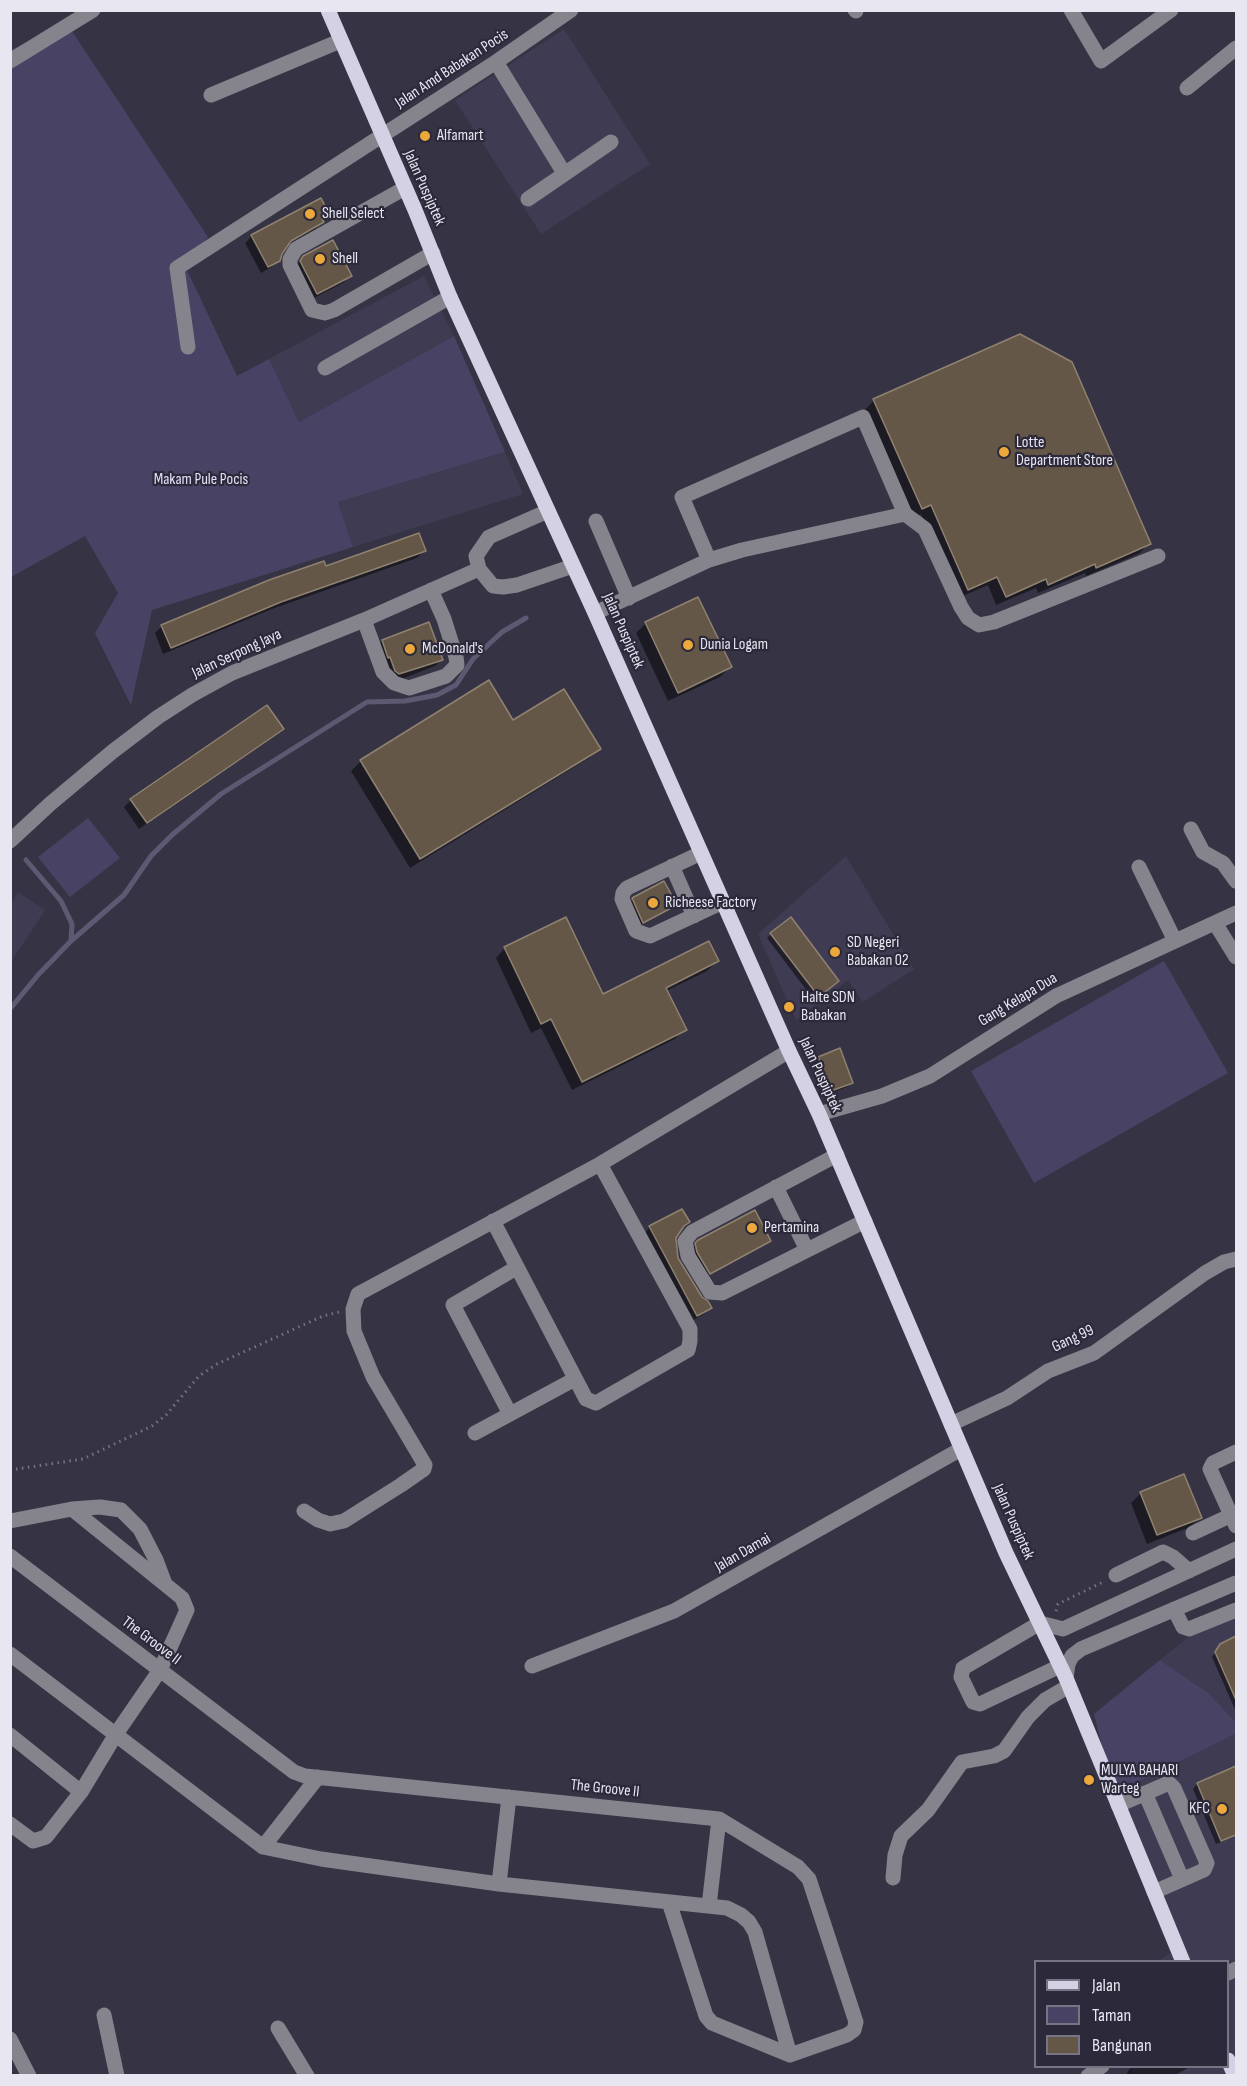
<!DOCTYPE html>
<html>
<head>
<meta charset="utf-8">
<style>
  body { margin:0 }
  #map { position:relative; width:1247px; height:2086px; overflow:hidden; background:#363444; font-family:"Sofia Sans Condensed",sans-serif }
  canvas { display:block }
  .frame { position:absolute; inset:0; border:12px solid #e7e6f1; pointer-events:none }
  .legend { position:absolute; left:1034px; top:1960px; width:195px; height:108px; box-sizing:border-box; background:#2c2a3a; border:2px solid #777583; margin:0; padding:8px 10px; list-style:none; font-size:18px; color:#e7e6f1 }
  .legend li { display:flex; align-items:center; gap:12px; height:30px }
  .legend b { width:30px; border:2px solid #777583 }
</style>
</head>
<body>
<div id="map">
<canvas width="1247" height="2086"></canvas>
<div class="frame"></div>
<ul class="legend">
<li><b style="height:8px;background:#d4d1e4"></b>Jalan</li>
<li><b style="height:16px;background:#484264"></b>Taman</li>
<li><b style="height:16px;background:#645747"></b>Bangunan</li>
</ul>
</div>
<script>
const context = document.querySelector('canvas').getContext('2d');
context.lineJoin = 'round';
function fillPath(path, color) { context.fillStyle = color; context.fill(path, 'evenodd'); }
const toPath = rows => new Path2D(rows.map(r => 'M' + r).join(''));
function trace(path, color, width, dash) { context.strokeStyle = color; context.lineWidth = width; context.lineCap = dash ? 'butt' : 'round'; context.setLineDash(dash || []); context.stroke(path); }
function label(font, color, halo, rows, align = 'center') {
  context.font = font + ' "Sofia Sans Condensed",sans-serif'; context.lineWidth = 4.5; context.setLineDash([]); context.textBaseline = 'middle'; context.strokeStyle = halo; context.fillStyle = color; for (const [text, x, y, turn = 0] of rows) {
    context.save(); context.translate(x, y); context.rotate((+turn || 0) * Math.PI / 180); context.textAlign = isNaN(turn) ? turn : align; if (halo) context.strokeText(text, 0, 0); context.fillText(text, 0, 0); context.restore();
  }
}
fillPath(toPath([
  [564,29,650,164,541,234,455,100],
  [424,276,454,336,299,422,269,359],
  [505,452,523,494,353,547,338,502],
  [846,856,914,969,863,1002,848,980,796,1020,758,934],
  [18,892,45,910,11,962,11,904],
  [1236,1610,1236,1722,1207,1692,1160,1660,1202,1626],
  [1236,1734,1236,2075,1135,2075,1130,2067,1228,2066,1228,1962,1158,1961,1182,1945,1114,1793]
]), '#3f3b52');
fillPath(toPath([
  [66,22,208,237,186,268,237,376,269,359,299,422,454,336,505,452,338,502,353,547,152,610,131,705,95,633,118,593,85,536,11,577,11,50],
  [88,818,120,858,70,897,38,857],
  [1164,961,1228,1073,1034,1183,971,1071],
  [1160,1660,1207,1692,1236,1722,1236,1734,1114,1793,1094,1714]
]), '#484264');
fillPath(toPath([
  [328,215,315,229,286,245,279,260,271,267,261,273,245,243,252,236],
  [304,257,350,276,343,283,310,300,296,265],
  [874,400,1149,543,1140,553,1086,576,1085,573,1038,593,1036,588,996,605,988,585,958,598,921,514,912,518,865,410],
  [424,551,417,558,272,609,163,654,155,633,162,626,325,568],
  [646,623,730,667,720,677,668,701,636,633],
  [382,641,442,659,435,666,394,682,375,648],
  [489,682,513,722,599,749,589,758,410,868,351,771,361,761],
  [282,729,275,736,139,829,124,807,131,800],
  [633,899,675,905,671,909,638,926,629,904],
  [771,934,833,986,814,1000,767,938],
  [505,948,602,996,717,961,707,971,666,991,685,1029,675,1039,572,1090,541,1028,531,1033,496,958],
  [819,1058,851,1083,847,1087,826,1095,814,1062],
  [650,1227,680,1229,674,1238,677,1258,701,1298,710,1308,704,1314,690,1322,644,1234],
  [699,1241,768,1242,708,1275,696,1255,694,1247],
  [1141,1493,1200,1517,1190,1527,1147,1544,1131,1503],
  [1236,1638,1236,1712,1212,1657,1220,1645],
  [1236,1768,1236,1836,1216,1844,1193,1789,1197,1784],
  [1133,2066,1191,2066,1174,2076,1128,2076,1127,2072]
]), '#0007');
trace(toPath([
  [26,860,61,901,72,924,71,941],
  [10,1009,38,975,71,941,124,895,151,856,172,835,221,794,367,702,405,701,437,695,456,685,473,659,502,632,526,618]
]), '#5e5972', 5);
const building = toPath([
  [321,198,330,215,322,219,324,222,291,241,282,254,280,261,268,267,251,235,321,198],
  [333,240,352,276,317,294,300,261,303,256,333,240],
  [1020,334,1072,362,1151,544,1096,568,1095,564,1048,585,1046,579,1006,597,997,577,968,590,931,505,922,509,873,399,1020,334],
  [419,533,426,551,281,602,171,648,161,625,269,580,324,561,326,566,419,533],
  [698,597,732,667,678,693,645,622,698,597],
  [429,622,443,660,399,674,395,671,390,657,388,658,382,640,429,622],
  [489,680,513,720,564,689,601,749,420,859,360,760,489,680],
  [267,705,284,729,147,823,130,799,267,705],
  [664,881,677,905,643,923,632,898,664,881],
  [566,917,603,994,709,941,719,961,666,988,687,1030,582,1082,551,1019,541,1024,504,947,566,917],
  [791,917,839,981,819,997,770,933,791,917],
  [840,1048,853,1083,831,1091,818,1057,840,1048],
  [682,1209,690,1222,684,1226,676,1238,678,1258,702,1297,708,1301,712,1308,697,1316,649,1226,682,1209],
  [755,1210,771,1241,710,1274,697,1252,695,1243,698,1240,755,1210],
  [1184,1474,1202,1518,1157,1535,1140,1492,1184,1474],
  [1236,1636,1236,1700,1215,1652,1220,1644,1236,1636],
  [1236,1766,1236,1835,1221,1841,1197,1783,1236,1766]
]);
fillPath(building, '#645747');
trace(building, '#908271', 1.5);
trace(toPath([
  [10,1470,83,1459,152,1426,166,1415,199,1376,217,1364,323,1316,339,1312],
  [1056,1611,1058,1604,1103,1582]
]), '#767583', 3, [1.5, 4.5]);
trace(toPath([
  [855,10,856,11],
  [1071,10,1101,61,1171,10],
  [10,61,93,10],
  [496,62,564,173],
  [1187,88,1236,48],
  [211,95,340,41],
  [405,188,296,249,290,259,290,265,312,310,325,313,334,310,433,253],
  [528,199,611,142],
  [188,347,177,268,496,62,571,10],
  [325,368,450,297],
  [548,511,489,537,476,556,479,569,493,586,503,587,517,585,573,566],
  [596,521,629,598],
  [709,560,682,497,863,417,905,514],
  [595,613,709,560,742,550,905,514,925,529,961,607,968,618,979,625,994,622,1158,556],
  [364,620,383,672,394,683,409,688,446,676,457,665,456,657,444,619,431,590],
  [1191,829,1203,852,1223,863,1236,881],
  [10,841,50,804,112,752,158,717,192,695,232,673,364,620,479,569],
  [701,853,627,888,623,893,622,899,636,931,650,936,723,902],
  [672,866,694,916],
  [1139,867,1175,941],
  [1215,923,1236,957],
  [819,1114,882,1096,930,1076,1056,996,1236,913],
  [837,1155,692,1232,685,1241,688,1256,710,1292,722,1293,865,1221],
  [776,1187,807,1250],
  [493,1221,586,1399,596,1403,688,1350,690,1341,690,1329,600,1164],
  [510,1414,453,1305,516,1268],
  [951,1424,1007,1398,1048,1371,1094,1353,1205,1273,1224,1262,1236,1259],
  [475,1433,575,1379],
  [1236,1452,1213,1463,1210,1469,1236,1526],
  [304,1511,318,1520,330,1524,344,1521,401,1485,424,1469,425,1465,373,1377,354,1331,353,1309,358,1294,600,1164,789,1051],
  [10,1521,72,1509,100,1507,121,1510,140,1529,156,1560,165,1584],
  [1193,1533,1236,1513],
  [10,1556,294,1772,305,1776,719,1819,798,1867,809,1879,856,2022,854,2030,847,2035,790,2055,712,2023,706,2016,669,1902],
  [1116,1575,1163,1552,1173,1557,1189,1571],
  [1174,1609,1183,1627,1189,1629,1236,1610],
  [10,1654,263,1847,321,1859,499,1884,727,1908,741,1915,749,1922,755,1932,790,2055],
  [532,1666,674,1611,961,1449],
  [1060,1666,980,1704,973,1702,961,1677,963,1668,1040,1623,1063,1629,1236,1549],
  [1066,1678,1068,1664,1072,1656,1081,1649,1236,1583],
  [10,1735,81,1792],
  [1145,1793,1182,1879],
  [1118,1805,1169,1783,1174,1788,1207,1863,1204,1870,1154,1892],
  [10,1824,33,1841,46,1837,81,1792,116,1734,160,1670,187,1610,182,1598,72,1509],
  [263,1847,318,1777],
  [893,1878,895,1855,901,1836,928,1810,962,1762,994,1756,1004,1751,1028,1717,1045,1700,1069,1686],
  [499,1884,509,1797],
  [709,1906,719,1819],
  [1228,1973,1236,1969],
  [104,2015,117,2076],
  [278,2028,307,2076],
  [10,2039,29,2076],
  [1088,2076,1102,2066]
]), '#85848d', 15);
trace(toPath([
  [328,10,415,210,450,297,595,613,789,1051,819,1114,1006,1553,1066,1678,1183,1962],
  [1228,2060,1235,2076]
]), '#d4d1e4', 15);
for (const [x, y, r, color] of [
  [425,136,6,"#eda83c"],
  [310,214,6,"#eda83c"],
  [320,259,6,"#eda83c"],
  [1004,452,6,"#eda83c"],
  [688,645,6,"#eda83c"],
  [410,649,6,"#eda83c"],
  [653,903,6,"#eda83c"],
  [835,952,6,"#eda83c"],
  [789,1007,6,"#eda83c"],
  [752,1228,6,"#eda83c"],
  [1089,1780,6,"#eda83c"],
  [1222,1809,6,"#eda83c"]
]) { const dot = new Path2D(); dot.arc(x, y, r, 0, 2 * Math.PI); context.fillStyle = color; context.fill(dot); trace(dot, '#2c2a3a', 2); }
label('16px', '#e7e6f1', '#2c2a3a', [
  ["Jalan Amd Babakan Pocis",452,69,-33],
  ["Jalan Puspiptek",424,188,66],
  ["Jalan Puspiptek",623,631,66],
  ["Jalan Serpong Jaya",237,654,-25],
  ["Gang Kelapa Dua",1018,1000,-31],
  ["Jalan Puspiptek",820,1075,65],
  ["Gang 99",1073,1339,-25],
  ["Jalan Puspiptek",1013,1522,66],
  ["Jalan Damai",743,1553,-30],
  ["The Groove II",151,1641,37],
  ["The Groove II",605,1789,6]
]);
label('16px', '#e7e6f1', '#2c2a3a', [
  ["Alfamart",437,136],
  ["Shell Select",322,214],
  ["Shell",332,259],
  ["Lotte",1016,443],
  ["Department Store",1016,461],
  ["Dunia Logam",700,645],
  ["McDonald's",422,649],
  ["Richeese Factory",665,903],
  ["SD Negeri",847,943],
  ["Babakan 02",847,961],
  ["Halte SDN",801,998],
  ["Babakan",801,1016],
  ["Pertamina",764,1228],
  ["MULYA BAHARI",1101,1771],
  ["Warteg",1101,1789],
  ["KFC",1210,1809,"right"]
], 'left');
label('16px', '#e3dff9', '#2c2a3a', [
  ["Makam Pule Pocis",201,480]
]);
</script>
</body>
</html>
